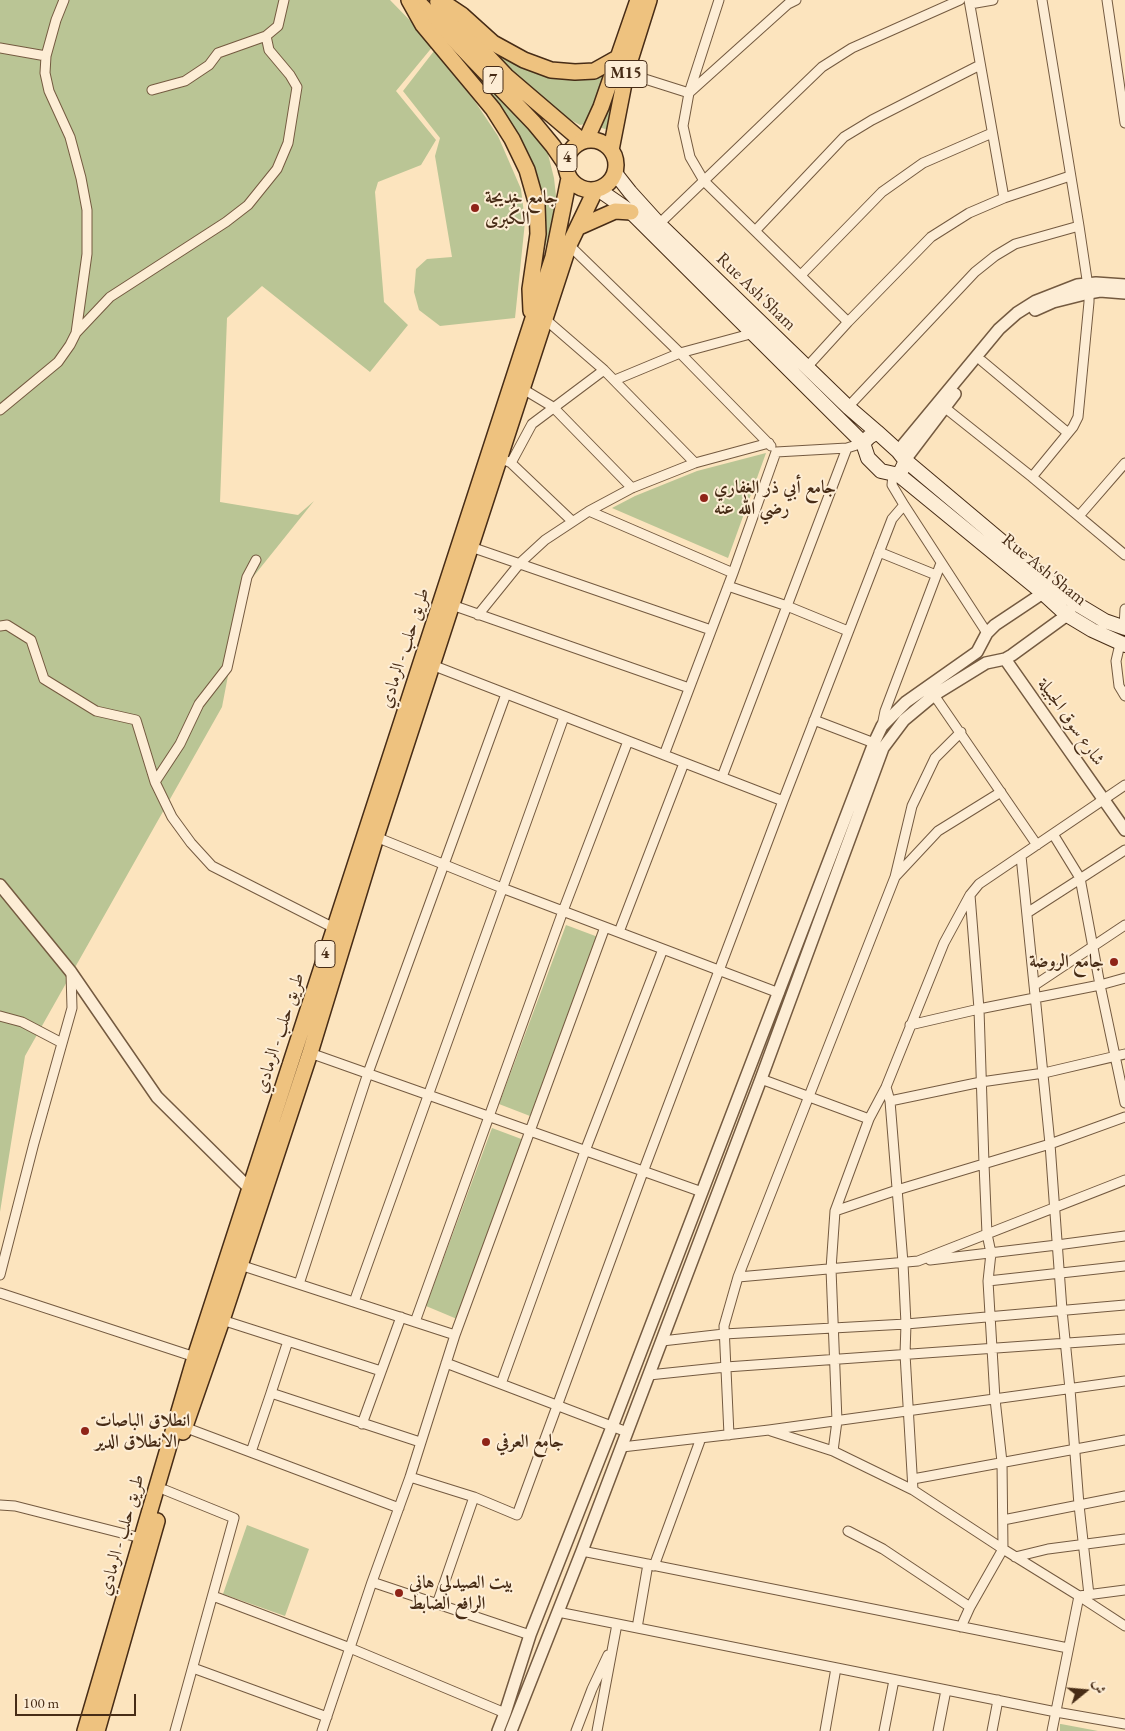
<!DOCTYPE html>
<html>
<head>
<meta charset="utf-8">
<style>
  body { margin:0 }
  #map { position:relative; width:1125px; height:1731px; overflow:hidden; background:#fce4be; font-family:"EB Garamond",Amiri,serif }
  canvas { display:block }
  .north { position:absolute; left:1060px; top:1666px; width:50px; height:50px; -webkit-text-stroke:4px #fdedd5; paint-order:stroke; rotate:73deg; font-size:14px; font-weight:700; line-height:20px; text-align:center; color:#472c16 }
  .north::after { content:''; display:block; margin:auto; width:18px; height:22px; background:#472c16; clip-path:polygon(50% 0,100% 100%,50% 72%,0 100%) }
  .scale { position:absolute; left:15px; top:1694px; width:121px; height:22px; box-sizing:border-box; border:2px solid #472c16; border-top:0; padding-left:6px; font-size:15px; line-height:18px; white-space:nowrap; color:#472c16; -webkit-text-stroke:4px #fdedd5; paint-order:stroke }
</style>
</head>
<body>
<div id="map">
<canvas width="1125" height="1731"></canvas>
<div class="north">ش</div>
<div class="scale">100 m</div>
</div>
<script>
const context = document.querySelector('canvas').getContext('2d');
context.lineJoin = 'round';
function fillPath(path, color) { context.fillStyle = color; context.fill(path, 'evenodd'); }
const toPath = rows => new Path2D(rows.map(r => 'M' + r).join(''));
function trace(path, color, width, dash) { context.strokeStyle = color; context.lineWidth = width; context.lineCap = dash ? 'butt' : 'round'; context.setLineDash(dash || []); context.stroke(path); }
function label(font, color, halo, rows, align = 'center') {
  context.font = font + ' "EB Garamond",Amiri,serif'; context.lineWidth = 4; context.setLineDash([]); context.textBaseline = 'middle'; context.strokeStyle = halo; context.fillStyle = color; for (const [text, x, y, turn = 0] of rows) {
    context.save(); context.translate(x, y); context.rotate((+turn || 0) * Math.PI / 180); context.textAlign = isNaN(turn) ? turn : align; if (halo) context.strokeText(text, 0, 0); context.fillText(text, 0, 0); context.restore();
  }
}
fillPath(toPath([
  [0,0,390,0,434,45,396,91,436,140,421,165,378,182,375,192,384,302,408,325,370,372,262,286,227,318,220,502,298,515,314,501,245,587,222,707,25,1056,0,1212],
  [642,0,611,131,599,127],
  [428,20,510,105,542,143,548,154,554,178,556,196,553,217,535,286,536,181,526,151,506,119],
  [466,25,504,59,522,68,547,74,609,67,585,124,580,125,562,115,501,63],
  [434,51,474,100,498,136,521,189,525,222,515,318,440,326,419,310,414,292,416,269,427,259,452,257,435,156,440,138,403,91],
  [766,453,728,558,612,508,635,496,697,471],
  [566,925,598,937,530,1116,499,1104],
  [492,1128,524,1140,457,1319,426,1306],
  [247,1525,309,1549,285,1616,223,1594],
  [1060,1724,1061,1724,1098,1731,1060,1731]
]), '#bac595');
const minor = toPath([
  [719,0,689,93,683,126,690,157,704,181,848,322],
  [969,0,1004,198],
  [1107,0,1125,123],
  [970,4,993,0],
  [0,48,46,56],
  [626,73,689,93,788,4,796,0],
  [152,90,185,81,209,65,218,53,266,36,278,26,284,0],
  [659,224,822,67,852,48,960,0],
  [755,231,844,137,872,120,980,65],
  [569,245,680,353,771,446],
  [801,275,882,192,923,163,992,133],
  [545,319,604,370,695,463],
  [76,333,110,297,226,222,248,205,277,169,288,143,297,87,290,75,269,50,266,36],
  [982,361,1068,433],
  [807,367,848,322,931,237,969,213,1004,198,1070,176],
  [615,380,680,353,754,333],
  [523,389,553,407,632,488],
  [848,407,975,272,995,256,1015,244,1079,226],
  [944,407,1032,477,1125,555],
  [0,410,58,362,70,345,76,333,87,254,87,210,81,178,70,137,49,91,45,73,46,56,56,20,64,0],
  [500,458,511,463,532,424,604,370],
  [511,463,572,521],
  [893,474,892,485,904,505,987,633],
  [1032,477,1073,427,1078,417,1089,302,1089,293,1079,226,1042,0],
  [589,511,733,573],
  [1079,516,1125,463],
  [471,547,711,630],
  [879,552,936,575],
  [728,586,787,606,848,631],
  [452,605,689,688],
  [478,615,520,563,545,540,589,511,632,488,695,463,769,443],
  [0,626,7,625,31,640,44,679,96,711,136,720,155,782,172,817,191,843,212,866,334,928],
  [1124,627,1125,609],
  [1120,644,1116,661,1119,686,1125,696],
  [432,665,783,801],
  [934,695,1037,845],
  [814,720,874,743],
  [882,726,885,711,941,563],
  [664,755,733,573,776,452,847,448],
  [722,777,847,448,863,443],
  [155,782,180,744,199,704,227,668,247,577,256,560],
  [1053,834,1080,878,1100,985,1125,1103],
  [376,837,502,888,779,993],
  [1021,856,1050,1144,1062,1310,1070,1389,1079,1505,1089,1595],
  [895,877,912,806,935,758,961,732],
  [970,895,979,1009,984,1164,987,1234,991,1253,988,1281,1125,1266],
  [1027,913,1125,850],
  [619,932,684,763],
  [1035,985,1125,925],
  [0,1016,22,1022,62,1043],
  [910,1025,979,1009,1100,985,1125,978],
  [310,1053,702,1192],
  [761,1079,869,1119],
  [886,1087,890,1101,903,1263,906,1324,905,1354,913,1490],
  [890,1101,981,1082,1044,1073,1125,1054],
  [835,1211,897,1190,1050,1144,1125,1117],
  [930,1260,1057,1245,1125,1236],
  [240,1265,455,1335],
  [0,1275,34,1143,72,1008,71,972],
  [738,1277,918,1261,1125,1180],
  [299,1284,368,1073,506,694],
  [0,1293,195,1357],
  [354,1302,564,717],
  [222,1320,381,1371],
  [415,1322,563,911,628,741],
  [662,1341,724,1334,906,1324,1125,1305],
  [446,1363,627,1432],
  [649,1375,726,1367,1125,1339],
  [501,1384,585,1151,663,949],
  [271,1393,288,1341],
  [362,1424,401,1317],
  [184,1427,399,1508],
  [771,1431,833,1451,913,1490,1003,1549,1079,1596,1125,1626],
  [729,1435,724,1326,738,1277,895,877,938,831,1001,792],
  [622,1447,769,1430,1125,1381],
  [833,1451,837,1421,831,1269,835,1211,869,1119,886,1087,944,943,970,895,979,884,1125,785],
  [251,1452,271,1393,420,1442],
  [410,1477,474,1497,517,1515,643,1172,783,801,892,519,904,505],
  [913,1479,1125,1440],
  [165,1490,234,1518,175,1731],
  [0,1505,15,1506,141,1538],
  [1003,1520,1125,1496],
  [848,1531,883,1549,970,1607],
  [582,1551,1068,1648],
  [1015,1557,1048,1549,1125,1539],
  [654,1566,701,1438],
  [372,1582,530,1635],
  [213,1596,350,1648,505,1713],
  [437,1604,474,1497],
  [558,1612,1056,1712,1125,1724],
  [961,1627,970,1607,1003,1549,1002,1462,995,1399,988,1281],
  [637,1628,648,1564],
  [193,1668,327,1717],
  [322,1731,372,1582,410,1477,455,1335,605,927],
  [576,1731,592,1689,608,1655],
  [597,1731,617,1624],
  [825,1731,836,1668],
  [884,1731,894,1680],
  [938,1731,946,1690],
  [992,1731,998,1700],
  [1052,1731,1079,1596,1125,1590]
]);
const tertiary = toPath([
  [1035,310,1053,302,1089,293,1100,291,1125,293],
  [898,451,999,329,1017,313,1036,301,1077,285,1096,283,1125,285],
  [905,460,955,394],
  [1005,659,1125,830],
  [0,885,71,972,157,1097,249,1188],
  [498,1731,505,1713,530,1635,612,1427,874,743,882,726,906,702,977,652,987,633,995,625,1049,589],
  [511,1731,582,1551,761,1079,883,748,904,720,934,695,986,663,1005,659,1012,655,1067,615,1070,610]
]);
const secondary = toPath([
  [615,173,630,192,659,224,848,407,877,432],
  [599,190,631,212,863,443],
  [905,460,904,465,899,475,881,471,868,458,863,443,869,437,877,432,898,451,905,460,1075,603,1105,621,1125,628],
  [899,475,1043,593,1067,615,1092,630,1125,645]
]);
const primary = toPath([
  [416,0,534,123,553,146,566,165],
  [438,2,458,25,506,76,582,141]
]);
const trunk = toPath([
  [409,0,423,25,493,109,512,139,527,170,537,205,538,234,530,289,531,311],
  [438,2,444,3,462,15,493,43,524,60,551,70,575,72,594,71,619,57],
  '566 165a25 25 0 1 1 50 0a25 25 0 1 1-50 0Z',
  [586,140,601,107,638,0],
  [611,150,626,73,649,0],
  [579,227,615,211,631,212],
  [183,1432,222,1320,310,1053,376,837,569,245,595,191],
  [85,1731,195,1357,553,257,569,178],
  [97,1731,157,1521]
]);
trace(minor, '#745a40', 11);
trace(tertiary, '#745a40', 14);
trace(secondary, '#472c16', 16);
trace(primary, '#472c16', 18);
trace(trunk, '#472c16', 18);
trace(minor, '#fdedd5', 9);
trace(tertiary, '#fdedd5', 11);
trace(secondary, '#fdedd5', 14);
trace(primary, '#eec27f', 15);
trace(trunk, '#eec27f', 15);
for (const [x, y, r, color] of [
  [475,208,5,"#8f2418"],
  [704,498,5,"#8f2418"],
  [1114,962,5,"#8f2418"],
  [85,1431,5,"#8f2418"],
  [486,1442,5,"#8f2418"],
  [399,1593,5,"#8f2418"]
]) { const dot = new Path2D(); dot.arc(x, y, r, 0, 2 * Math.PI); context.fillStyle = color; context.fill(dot); trace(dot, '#fdedd5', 2); }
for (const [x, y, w] of [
  [626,74,42],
  [493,80,20],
  [567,158,20],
  [325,954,20]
]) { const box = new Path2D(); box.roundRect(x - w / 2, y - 13.5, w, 27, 4); context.fillStyle = '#fdedd5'; context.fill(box); trace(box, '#472c16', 1); }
label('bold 16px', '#472c16', null, [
  ["M15",626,74],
  ["7",493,80],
  ["4",567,158],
  ["4",325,954]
]);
label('bold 18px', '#472c16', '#fdedd5', [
  ["جامع خديجة",485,198],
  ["الكُبرى",485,219],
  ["جامع أبي ذر الغفاري",714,488],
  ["رضي الله عنه",714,509],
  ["جامع الروضة",1104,962,"right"],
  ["انطلاق الباصات",95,1421],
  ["الانطلاق الدير",95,1442],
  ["جامع العرفي",496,1442],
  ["بيت الصيدلي هاني",409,1583],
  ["الرافع الضابط",409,1604]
], 'left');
label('18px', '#472c16', '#fdedd5', [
  ["Rue Ash'Sham",756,292,44],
  ["Rue Ash'Sham",1044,570,39],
  ["طريق حلب - الرمادي",405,648,-72],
  ["شارع سوق الجبيلة",1071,722,55],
  ["طريق حلب - الرمادي",280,1033,-72],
  ["طريق حلب - الرمادي",122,1535,-74]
]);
</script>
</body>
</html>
